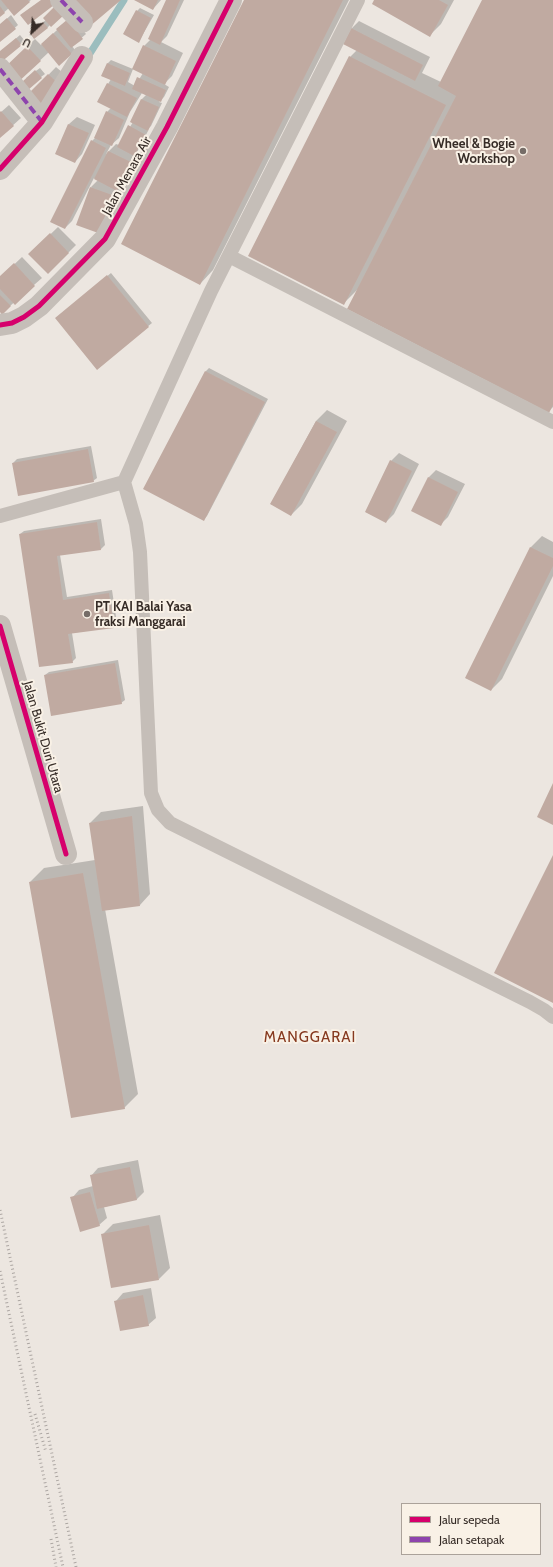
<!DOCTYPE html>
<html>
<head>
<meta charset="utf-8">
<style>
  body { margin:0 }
  #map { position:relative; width:553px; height:1567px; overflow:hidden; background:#ece6e0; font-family:Cabin,sans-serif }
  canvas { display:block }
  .legend { position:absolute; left:401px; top:1503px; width:140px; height:52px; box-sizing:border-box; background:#f9f1e6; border:1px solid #aba29a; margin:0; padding:5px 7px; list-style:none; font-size:12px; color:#362c27 }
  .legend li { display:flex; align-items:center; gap:8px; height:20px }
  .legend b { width:20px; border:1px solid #aba29a }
  .north { position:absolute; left:12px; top:12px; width:40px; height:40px; -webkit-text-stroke:3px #f9f1e6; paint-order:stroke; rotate:206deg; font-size:11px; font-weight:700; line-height:16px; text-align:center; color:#362c27 }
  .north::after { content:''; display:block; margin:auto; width:14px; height:18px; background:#362c27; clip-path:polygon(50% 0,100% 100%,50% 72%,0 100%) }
</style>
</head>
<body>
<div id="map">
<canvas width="553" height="1567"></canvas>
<ul class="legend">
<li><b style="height:5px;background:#d6006c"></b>Jalur sepeda</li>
<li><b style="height:5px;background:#8e44ad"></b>Jalan setapak</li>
</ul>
<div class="north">U</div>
</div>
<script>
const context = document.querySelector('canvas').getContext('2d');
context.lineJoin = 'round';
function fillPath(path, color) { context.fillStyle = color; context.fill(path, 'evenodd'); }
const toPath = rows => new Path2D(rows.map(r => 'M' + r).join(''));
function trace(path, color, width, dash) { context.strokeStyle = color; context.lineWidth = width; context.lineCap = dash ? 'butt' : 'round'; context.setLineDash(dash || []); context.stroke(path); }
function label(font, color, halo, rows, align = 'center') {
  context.font = font + ' Cabin,sans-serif'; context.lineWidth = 4; context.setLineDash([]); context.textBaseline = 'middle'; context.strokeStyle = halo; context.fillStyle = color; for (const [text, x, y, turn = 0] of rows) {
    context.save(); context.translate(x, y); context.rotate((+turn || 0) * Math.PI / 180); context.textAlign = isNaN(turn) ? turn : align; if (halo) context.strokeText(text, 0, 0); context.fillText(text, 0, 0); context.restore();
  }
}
fillPath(toPath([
  [0,0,31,0,14,14,9,8,0,16],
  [136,0,161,0,153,9],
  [167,0,184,0,167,36,161,42,183,53,172,76,164,84,169,87,164,97,159,102,162,103,151,126,147,130,148,131,136,154,137,155,124,182,118,187,122,189,108,225,91,187,98,180,94,178,72,221,65,228,92,141,96,137,107,112,111,108,98,101,111,79,102,76,108,63,111,60,133,69,144,46,151,39],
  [133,69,143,73,135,86,128,82],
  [142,93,146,95,142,99,131,122,133,122,119,145,116,144,106,154,111,145,119,138,130,112],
  [245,0,349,0,213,270,200,284],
  [375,0,454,0,441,24,430,35],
  [483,0,553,0,553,407,549,411,358,289,344,303,350,57,357,50,344,44,352,28,359,21,430,57,422,73,441,82],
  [140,8,154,15,139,41,137,11],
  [11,15,18,25,0,41,0,25],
  [72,16,86,34,72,46,75,50,71,54,49,52,17,82,12,62,35,39,41,45],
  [46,20,50,25,47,28,33,29],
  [20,35,25,41,21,44,0,52],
  [56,67,69,78,27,97],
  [40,68,45,74,41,77,26,78],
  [9,105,21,118,0,137,0,113],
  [77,117,95,125,82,154,75,162,56,153,69,124],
  [58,227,76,245,48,273,30,254],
  [22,257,42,278,2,313,0,311,0,278],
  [111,273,152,323,97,368,60,315],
  [209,368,268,399,207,516,203,520,206,371],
  [327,410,347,421,302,504,291,515,271,504,316,421],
  [91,446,97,478,93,481,13,463,17,459],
  [399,453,419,464,394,514,386,522,366,512,391,461],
  [436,470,465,484,448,517,440,525,412,510,429,477],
  [101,519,105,545,101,549,60,555,67,597,112,590,117,623,114,627,72,633,76,658,72,662,20,534,24,531],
  [542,536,553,542,553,576,502,679,491,690,466,678,531,547],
  [118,660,125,700,121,703,45,675,49,672],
  [143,806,150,894,140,905,105,909,138,1094,124,1108,30,882,44,868,95,860,90,823,101,812],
  [138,1160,144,1192,137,1199,104,1207,107,1218,99,1225,72,1198,79,1190,93,1186,91,1176,98,1168],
  [160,1215,170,1268,159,1279,102,1235,113,1224],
  [151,1288,156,1318,148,1325,116,1301,123,1293]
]), '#0003');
trace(toPath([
  [87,58,124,0]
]), '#9bbdbe', 7);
fillPath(toPath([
  [1,0,28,0,30,2,14,16],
  [41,0,50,0,54,5,28,25,20,15],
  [71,0,121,0,89,27],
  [134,0,158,0,153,10],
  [166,0,180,0,160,45,148,39],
  [244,0,343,0,200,285,121,244],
  [374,0,439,0,448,5,430,37,372,4],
  [482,0,553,0,553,405,549,413,347,309,456,96,438,86],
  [0,6,5,13,0,17],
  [55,6,64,15,51,27,43,18],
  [136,10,151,18,139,43,123,34],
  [7,18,16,29,0,42,0,24],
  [68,19,83,39,71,48,56,29],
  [43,22,48,28,34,39,29,32],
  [351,28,423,65,415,81,343,44],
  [53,33,72,54,59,66,41,44],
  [16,38,22,45,0,63,0,51],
  [143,45,176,61,165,85,132,69],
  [27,46,41,61,16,84,3,69],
  [349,56,446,105,344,305,248,256],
  [107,63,130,73,125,86,101,76],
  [35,70,42,78,28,90,22,82],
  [48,74,62,87,39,110,25,97],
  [137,77,166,90,161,102,132,89],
  [107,83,137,98,127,117,97,102],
  [141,99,159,107,148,131,130,122],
  [1,111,14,126,0,138,0,112],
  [106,111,124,120,112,146,94,138],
  [68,124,89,133,75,163,55,154],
  [128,125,146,135,134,156,117,147],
  [91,140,106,148,65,229,50,222],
  [108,151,131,162,117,191,94,179],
  [90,187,115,196,101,234,76,225],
  [50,233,69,253,48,274,28,254],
  [14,263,35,286,15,305,0,289,0,276],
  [107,275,149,327,97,370,55,318],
  [0,295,11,306,2,315,0,312],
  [205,371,265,402,204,521,143,489],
  [316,421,337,432,291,516,270,504],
  [88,449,94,482,18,496,12,463],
  [390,460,412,471,386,523,365,512],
  [428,477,458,492,441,526,411,511],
  [97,522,101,550,57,556,63,600,109,593,114,628,68,634,73,663,39,667,19,534],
  [530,547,553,558,553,566,491,691,465,678],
  [115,663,122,704,51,716,44,675],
  [553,783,553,825,537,817],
  [132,816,140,906,102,911,89,823],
  [553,855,553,1003,494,973],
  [83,873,125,1109,71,1118,29,882],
  [130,1167,137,1200,97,1209,90,1175],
  [90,1192,100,1226,80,1232,70,1197],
  [149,1225,159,1280,111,1288,101,1234],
  [143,1295,149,1326,120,1331,114,1301]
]), '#c0aaa1');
trace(toPath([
  [229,256,553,422],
  [124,482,136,524,140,552,151,793,158,810,170,823,530,1002,544,1010,553,1017],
  [0,516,124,482,211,291,358,0]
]), '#c5beb8', 14);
trace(toPath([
  [61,0,82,22],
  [0,69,42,122],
  [0,169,42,122,82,57],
  [0,325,12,323,24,317,39,306,105,239,167,127,231,0],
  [0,626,66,854]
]), '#c5beb8', 22);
trace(toPath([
  [0,1210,76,1567],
  [0,1271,63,1567],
  [35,1414,46,1452],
  [51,1539,56,1567]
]), '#ada7a3', 3, [1, 3]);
trace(toPath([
  [61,0,82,22],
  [0,69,42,122]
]), '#8e44ad', 4, [8, 4]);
trace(toPath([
  [0,169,42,122,82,57],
  [0,325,12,323,24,317,39,306,105,239,167,127,231,0],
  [0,626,66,854]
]), '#d6006c', 5);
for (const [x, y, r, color] of [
  [523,151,4,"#766d68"],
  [87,614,4,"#766d68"]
]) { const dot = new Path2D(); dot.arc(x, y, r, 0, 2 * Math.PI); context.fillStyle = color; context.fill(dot); trace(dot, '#f9f1e6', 1.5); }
label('bold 13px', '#362c27', '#f9f1e6', [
  ["Wheel & Bogie",515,144],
  ["Workshop",515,159],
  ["PT KAI Balai Yasa",95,607,"left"],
  ["fraksi Manggarai",95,622,"left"]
], 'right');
label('13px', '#362c27', '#f9f1e6', [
  ["Jalan Menara Air",127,176,-61],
  ["Jalan Bukit Duri Utara",43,737,74]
]);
context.letterSpacing = '1px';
label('15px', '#86391f', '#f9f1e6', [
  ["MANGGARAI",310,1038]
]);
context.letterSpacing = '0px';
</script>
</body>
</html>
